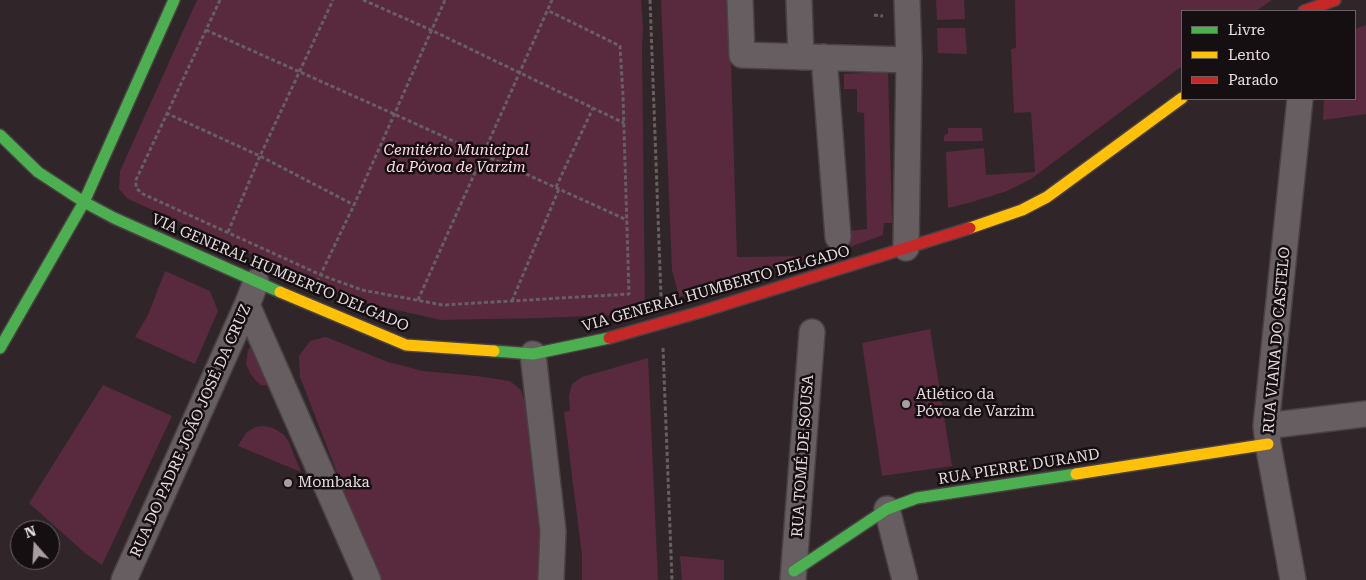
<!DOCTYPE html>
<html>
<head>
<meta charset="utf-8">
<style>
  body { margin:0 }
  #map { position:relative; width:1366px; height:580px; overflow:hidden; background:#302629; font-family:"Roboto Serif",serif }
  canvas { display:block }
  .legend { position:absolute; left:1181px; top:10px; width:175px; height:90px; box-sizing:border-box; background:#160f11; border:1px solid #6a6164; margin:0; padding:6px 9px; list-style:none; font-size:15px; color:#e8dde1 }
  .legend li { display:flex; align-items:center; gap:10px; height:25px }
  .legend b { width:25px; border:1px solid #6a6164 }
  .north { position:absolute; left:10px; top:520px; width:50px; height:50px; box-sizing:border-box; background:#160f11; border:1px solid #6a6164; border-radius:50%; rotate:341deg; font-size:14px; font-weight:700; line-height:20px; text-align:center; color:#e8dde1 }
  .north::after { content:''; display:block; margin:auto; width:18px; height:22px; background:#a89da1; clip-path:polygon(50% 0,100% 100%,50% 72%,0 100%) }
</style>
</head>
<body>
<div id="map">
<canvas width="1366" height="580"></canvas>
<ul class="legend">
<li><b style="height:6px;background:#4caf50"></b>Livre</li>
<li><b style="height:6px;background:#ffc107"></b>Lento</li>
<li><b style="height:6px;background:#c62828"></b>Parado</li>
</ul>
<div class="north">N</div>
</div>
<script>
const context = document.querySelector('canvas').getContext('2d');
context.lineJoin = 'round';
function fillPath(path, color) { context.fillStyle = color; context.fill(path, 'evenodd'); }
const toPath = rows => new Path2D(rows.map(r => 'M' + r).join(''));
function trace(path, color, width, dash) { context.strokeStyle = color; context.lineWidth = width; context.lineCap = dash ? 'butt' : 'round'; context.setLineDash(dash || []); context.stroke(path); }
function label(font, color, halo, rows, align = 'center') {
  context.font = font + ' "Roboto Serif",serif'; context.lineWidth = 5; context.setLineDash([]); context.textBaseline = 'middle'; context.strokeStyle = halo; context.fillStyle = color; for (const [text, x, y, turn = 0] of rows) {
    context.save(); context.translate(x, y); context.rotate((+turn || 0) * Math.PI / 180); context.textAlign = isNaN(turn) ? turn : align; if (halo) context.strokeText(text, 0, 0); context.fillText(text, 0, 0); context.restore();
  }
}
fillPath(toPath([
  [197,0,641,0,643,27,642,48,645,306,615,315,540,318,441,320,356,301,128,199,119,189,120,171],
  [661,0,729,0,737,257,820,256,679,297,672,270],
  [936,0,964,0,965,19,937,20],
  [1015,0,1272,0,1256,11,1182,11,1182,66,1031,179,1007,191,972,202,948,208,946,152,984,148,986,175,1035,172,1031,112,1014,113,1011,49,1016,48],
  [1366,25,1366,114,1323,120,1324,99,1355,99,1355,29],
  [937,28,965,28,967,54,938,53],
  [888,72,892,223,884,223,883,235,850,247,849,231,867,229,864,113,857,112,857,89,844,89,844,74],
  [948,128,982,128,983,141,944,141,944,136,948,133],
  [165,271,210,291,218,311,195,364,135,337,148,315],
  [930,329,952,466,882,476,862,343],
  [326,337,388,362,423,371,477,376,510,381,521,390,526,405,544,553,543,580,382,580,372,563,300,377,299,356,310,341],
  [254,343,273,386,261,385,256,381,250,373,246,364,248,350],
  [648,358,658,580,582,580,582,555,564,412,570,411,569,396,572,384,582,377],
  [103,385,172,416,102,565,85,553,29,503],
  [264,426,273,428,283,434,288,440,301,472,238,446,246,433,255,427],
  [680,556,724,560,724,580,682,580]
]), '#59293d');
const street = toPath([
  [740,0,742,55,909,60],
  [799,0,801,57],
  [824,57,838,237],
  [906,248,909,60,907,0],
  [247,305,368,580],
  [533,354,553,531,551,580],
  [1266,426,1366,414],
  [887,509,905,580],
  [124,580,247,305,256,282],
  [793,580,812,332],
  [1293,580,1268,444,1266,426,1300,99]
]);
const fast = toPath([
  [0,135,38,172,84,202,114,218,280,292],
  [0,348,84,202,174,0],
  [494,351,533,354,609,338],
  [794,571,887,509,917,498,1076,474]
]);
const slow = toPath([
  [970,228,1022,210,1047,197,1182,98],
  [280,292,406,345,494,351],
  [1076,474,1268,444]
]);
const jam = toPath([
  [1304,11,1335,0],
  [700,312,970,228]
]);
trace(street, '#494143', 28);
trace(fast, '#494143', 14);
trace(slow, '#494143', 14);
trace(jam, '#494143', 14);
trace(toPath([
  [220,0,136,180,136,188,143,194,321,275,362,290,443,305,629,294,623,96,620,46,547,10],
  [363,0,431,30,624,123],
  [650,0,661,297],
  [874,15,883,16],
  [206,30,394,114,627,220],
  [166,113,260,156,354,205],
  [556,187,593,108],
  [228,232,260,156,333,0],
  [317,282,354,205,445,0],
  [418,300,552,0],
  [512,301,559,189],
  [663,348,672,580]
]), '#666062', 3, [4, 2.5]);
trace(street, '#665e61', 25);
trace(fast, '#4caf50', 11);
trace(slow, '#ffc107', 11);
trace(jam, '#c62828', 11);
const jamBridge = toPath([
  [609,338,700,312]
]);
trace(jamBridge, '#494143', 14, []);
trace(jamBridge, '#c62828', 11);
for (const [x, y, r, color] of [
  [906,404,5,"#a89da1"],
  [288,483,5,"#a89da1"]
]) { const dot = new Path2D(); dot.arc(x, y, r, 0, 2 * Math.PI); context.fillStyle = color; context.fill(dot); trace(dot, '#160f11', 2); }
label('italic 15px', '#ffd9e5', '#160f11', [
  ["Cemitério Municipal",456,151],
  ["da Póvoa de Varzim",456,168]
]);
label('15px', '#e8dde1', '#160f11', [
  ["VIA GENERAL HUMBERTO DELGADO",280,273,23],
  ["VIA GENERAL HUMBERTO DELGADO",716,289,-16],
  ["RUA VIANA DO CASTELO",1277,340,-85],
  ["RUA DO PADRE JOÃO JOSÉ DA CRUZ",191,431,-66],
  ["RUA TOMÉ DE SOUSA",803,456,-86],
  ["RUA PIERRE DURAND",1019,467,-9]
]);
label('15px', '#e8dde1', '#160f11', [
  ["Atlético da",916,395],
  ["Póvoa de Varzim",916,412],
  ["Mombaka",298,483]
], 'left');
</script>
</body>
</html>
